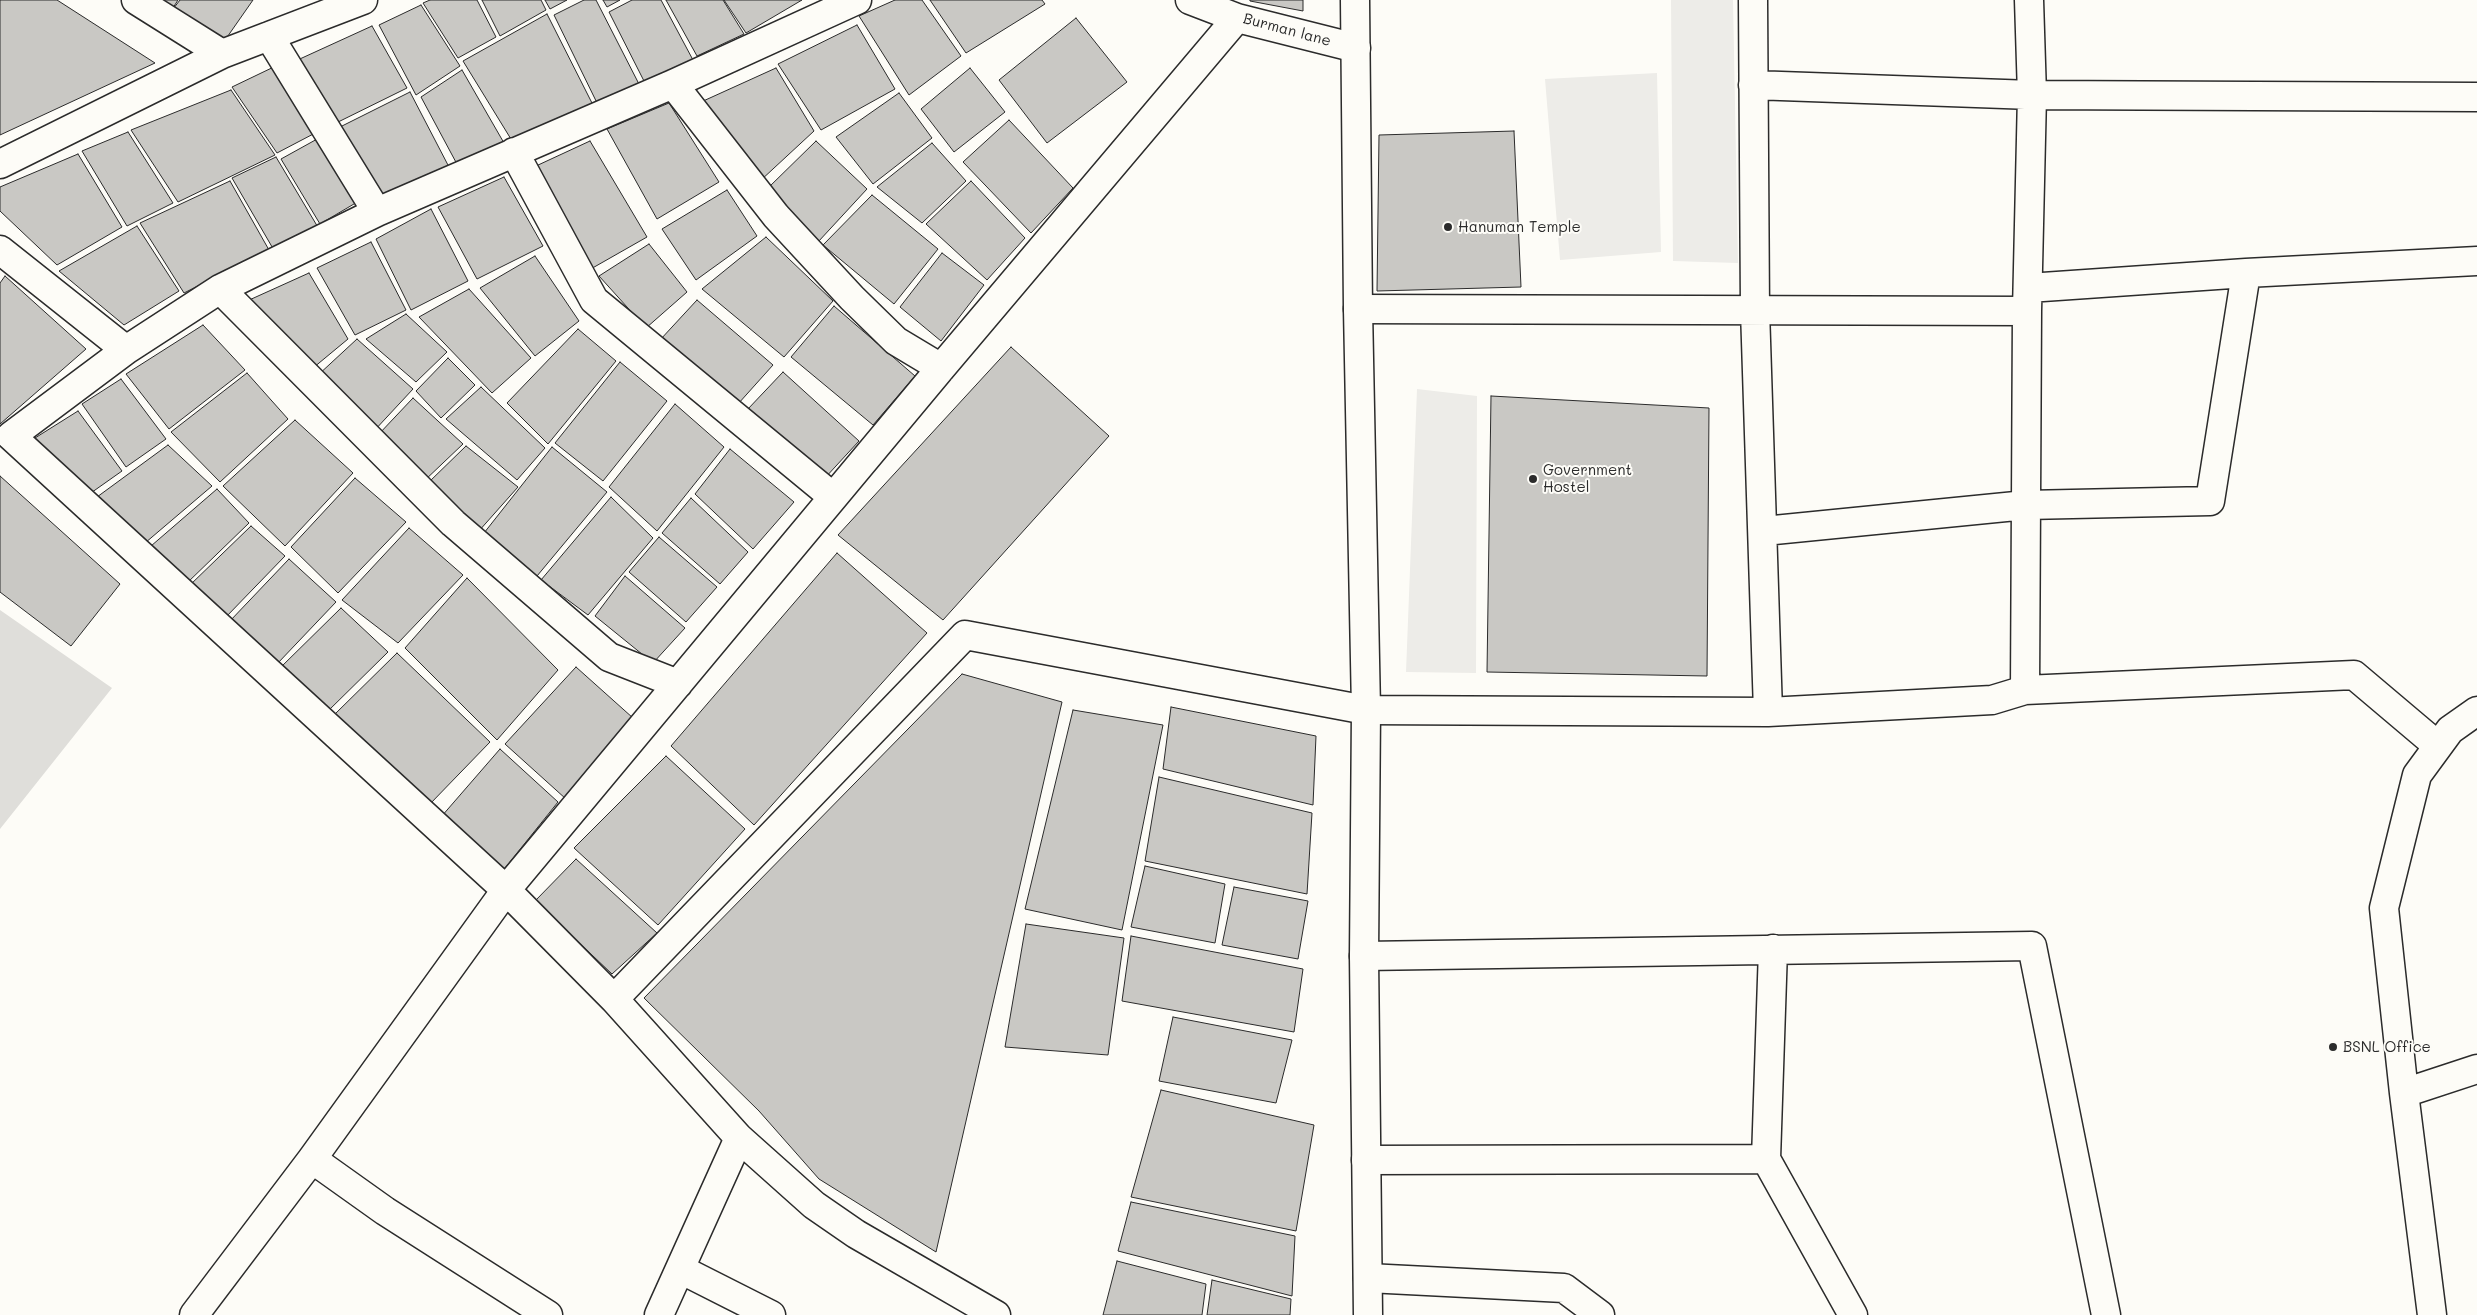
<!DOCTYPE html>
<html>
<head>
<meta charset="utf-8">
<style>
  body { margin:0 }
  canvas { display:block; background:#fdfcf7 }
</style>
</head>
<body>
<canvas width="2477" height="1315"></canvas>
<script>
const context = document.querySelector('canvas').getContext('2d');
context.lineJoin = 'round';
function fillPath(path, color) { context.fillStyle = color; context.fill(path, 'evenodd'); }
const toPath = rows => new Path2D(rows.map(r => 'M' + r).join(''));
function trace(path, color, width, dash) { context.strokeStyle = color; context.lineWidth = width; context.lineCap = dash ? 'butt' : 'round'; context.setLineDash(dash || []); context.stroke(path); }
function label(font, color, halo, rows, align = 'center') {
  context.font = font + ' Mali,sans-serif'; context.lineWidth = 4; context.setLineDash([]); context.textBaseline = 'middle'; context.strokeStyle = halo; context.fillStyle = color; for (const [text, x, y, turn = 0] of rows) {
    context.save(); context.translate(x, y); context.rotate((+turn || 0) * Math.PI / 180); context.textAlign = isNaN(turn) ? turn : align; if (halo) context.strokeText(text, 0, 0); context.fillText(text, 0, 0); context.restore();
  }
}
fillPath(toPath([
  [1671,0,1733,0,1738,263,1673,261],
  [1657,73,1661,252,1560,260,1545,79],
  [1417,389,1477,396,1476,673,1406,672]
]), '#edece8');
fillPath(toPath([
  [0,610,112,688,0,829]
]), '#dfdeda');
const building = toPath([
  [0,0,57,0,155,63,0,135,0,0],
  [155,0,178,0,171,11,155,0],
  [180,0,253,0,223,43,173,9,180,0],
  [430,0,477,0,496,37,458,58,423,3,430,0],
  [482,0,541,0,546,10,500,36,482,0],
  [545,0,567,0,550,9,545,0],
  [584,0,596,0,641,88,599,107,554,15,584,0],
  [603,0,620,0,607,7,603,0],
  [632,0,661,0,693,60,645,83,609,12,632,0],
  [666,0,723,0,744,34,697,56,666,0],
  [724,0,802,0,746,33,724,0],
  [895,0,922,0,961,56,909,95,859,16,895,0],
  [930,0,1042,0,1045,4,966,53,930,0],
  [1250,0,1303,0,1303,11,1250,1,1250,0],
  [421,5,460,66,416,95,379,25,421,5],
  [547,14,594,107,514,144,463,61,547,14],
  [1076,18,1127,82,1047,143,999,80,1076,18],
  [857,25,895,89,821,130,778,64,857,25],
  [372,26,407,88,330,126,291,63,372,26],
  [280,64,319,131,277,153,232,87,280,64],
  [776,68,814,131,760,181,701,102,776,68],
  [970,68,1005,112,954,152,921,109,970,68],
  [462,70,504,143,458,166,421,97,462,70],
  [231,90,275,155,178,202,131,130,231,90],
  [410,92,449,167,376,205,334,130,410,92],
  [899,93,932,138,873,184,836,137,899,93],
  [669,103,719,182,657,219,607,129,669,103],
  [1009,120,1073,188,1031,233,963,162,1009,120],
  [1514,131,1521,287,1377,291,1379,135,1514,131],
  [128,132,173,203,127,226,82,151,128,132],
  [319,138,359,201,320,224,281,159,319,138],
  [590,141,647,237,589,270,536,166,590,141],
  [816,141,867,189,818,242,768,188,816,141],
  [932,143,966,181,922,223,877,187,932,143],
  [78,154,122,227,57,265,0,211,0,187,78,154],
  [276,157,319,229,275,252,232,178,276,157],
  [504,177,543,246,477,279,438,207,504,177],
  [230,181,269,250,184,293,140,223,230,181],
  [971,181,1025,238,987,280,926,224,971,181],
  [727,190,757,236,696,280,662,229,727,190],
  [872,195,938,249,894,304,823,245,872,195],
  [431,209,468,281,411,310,376,239,431,209],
  [137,226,179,291,124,325,59,271,137,226],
  [766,237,833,301,784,357,702,289,766,237],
  [371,242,406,310,355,335,317,268,371,242],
  [649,244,687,292,646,328,599,276,649,244],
  [942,253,984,285,941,341,900,307,942,253],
  [535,256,579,321,535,356,480,288,535,256],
  [309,273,348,339,313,368,247,301,309,273],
  [5,276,86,349,0,424,0,283,5,276],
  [469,289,531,358,492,393,419,317,469,289],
  [697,300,773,365,738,404,660,340,697,300],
  [834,306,915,376,873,425,791,357,834,306],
  [406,314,447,352,416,382,366,339,406,314],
  [203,325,245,370,169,429,126,374,203,325],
  [578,329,616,361,548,444,507,403,578,329],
  [357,339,413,389,373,432,317,376,357,339],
  [1011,347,1109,436,943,620,838,535,1011,347],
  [448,358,475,385,441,418,416,391,448,358],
  [620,362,667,401,603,481,555,443,620,362],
  [783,372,859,441,824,479,747,410,783,372],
  [247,373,288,419,220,482,171,432,247,373],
  [121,379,166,439,126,467,82,404,121,379],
  [481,387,545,448,517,480,446,419,481,387],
  [1491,396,1709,408,1707,676,1487,672,1491,396],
  [413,398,463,444,423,482,378,435,413,398],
  [675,404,724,447,657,531,609,487,675,404],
  [78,411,122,471,88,495,35,438,78,411],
  [295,420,353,473,285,546,223,486,295,420],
  [168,445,212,486,145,543,97,497,168,445],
  [466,446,518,487,478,532,428,483,466,446],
  [552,447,607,492,537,576,484,533,552,447],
  [730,449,794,502,753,549,695,494,730,449],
  [0,476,120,584,71,646,0,592,0,476],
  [355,478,406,522,338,593,291,547,355,478],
  [217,489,249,523,186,584,151,546,217,489],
  [611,497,653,538,588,615,541,580,611,497],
  [691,498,748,552,720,584,662,533,691,498],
  [251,526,285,556,225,618,189,586,251,526],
  [409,528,463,575,398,643,342,600,409,528],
  [659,537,717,587,686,622,629,572,659,537],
  [837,553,927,633,754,825,671,746,837,553],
  [289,559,336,602,277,664,229,622,289,559],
  [625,576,685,628,653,663,595,616,625,576],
  [467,578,558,670,497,740,405,648,467,578],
  [341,608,388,652,326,713,280,668,341,608],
  [397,653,490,742,429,805,334,715,397,653],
  [576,667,633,718,566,799,505,744,576,667],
  [962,674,1062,702,936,1252,819,1179,759,1111,644,998,962,674],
  [1171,707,1316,736,1313,805,1163,769,1171,707],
  [1073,710,1163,725,1122,930,1025,909,1073,710],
  [500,749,558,802,501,873,441,817,500,749],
  [666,756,745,829,658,925,574,848,666,756],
  [1159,777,1312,813,1307,894,1145,861,1159,777],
  [576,859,657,933,612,974,535,901,576,859],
  [1145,866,1225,884,1215,943,1131,927,1145,866],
  [1234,887,1308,901,1298,959,1222,945,1234,887],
  [1026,924,1124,938,1108,1055,1005,1047,1026,924],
  [1131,936,1303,969,1294,1032,1122,1001,1131,936],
  [1173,1017,1292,1040,1276,1103,1159,1081,1173,1017],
  [1161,1090,1314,1125,1296,1231,1131,1197,1161,1090],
  [1131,1202,1295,1236,1292,1296,1118,1251,1131,1202],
  [1117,1261,1206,1284,1202,1315,1103,1315,1117,1261],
  [1212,1280,1291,1299,1290,1315,1207,1315,1212,1280]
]);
fillPath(building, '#c9c8c4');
trace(building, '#2b2b2b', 1);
const minor = toPath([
  [136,0,222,54],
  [1190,0,1237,18,1356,48],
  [1753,0,1755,310,1768,712],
  [269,36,377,212],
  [673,84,776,216,852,298,896,341,941,368],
  [1753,85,2032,95,2477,97],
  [514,152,594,300,833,497],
  [0,164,222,54,363,0],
  [0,250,126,350,220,289,377,212,673,84,857,0],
  [2028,288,2246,273,2477,261],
  [220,289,453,523,609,657,678,684],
  [1358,309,2027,311,2032,95,2029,0],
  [126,350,11,436,506,890,614,999,739,1138,814,1205,856,1234,996,1315],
  [1764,531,2026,505,2210,501,2246,273],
  [2025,690,2354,675,2438,746],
  [1364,956,2032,946,2106,1315],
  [614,999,965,635,1366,710,1768,712,1992,700,2025,690,2027,311],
  [2404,1093,2477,1069],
  [312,1159,385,1211,548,1315],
  [1766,1159,1773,949],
  [1366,1160,1766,1159,1853,1315],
  [680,1269,771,1315],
  [1368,1278,1564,1288,1600,1315],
  [194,1315,312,1159,506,890,941,368,1237,18],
  [659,1315,739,1138],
  [2432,1315,2404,1093,2384,908,2417,775,2450,730,2477,711]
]);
const major = toPath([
  [1355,0,1358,309,1366,710,1364,956,1368,1315]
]);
trace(minor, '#2b2b2b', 31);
trace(major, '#2b2b2b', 31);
trace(minor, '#fdfcf7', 28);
trace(major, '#fdfcf7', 28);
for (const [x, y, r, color] of [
  [1448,227,5,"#2b2b2b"],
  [1533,479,5,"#2b2b2b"],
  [2333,1047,5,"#2b2b2b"]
]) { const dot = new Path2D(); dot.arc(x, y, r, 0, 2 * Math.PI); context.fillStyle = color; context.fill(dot); trace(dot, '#fdfcf7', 2); }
label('15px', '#2b2b2b', '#fdfcf7', [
  ["Burman lane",1287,30,15]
]);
label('15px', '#2b2b2b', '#fdfcf7', [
  ["Hanuman Temple",1458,227],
  ["Government",1543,470],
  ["Hostel",1543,487],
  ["BSNL Office",2343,1047]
], 'left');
</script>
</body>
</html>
